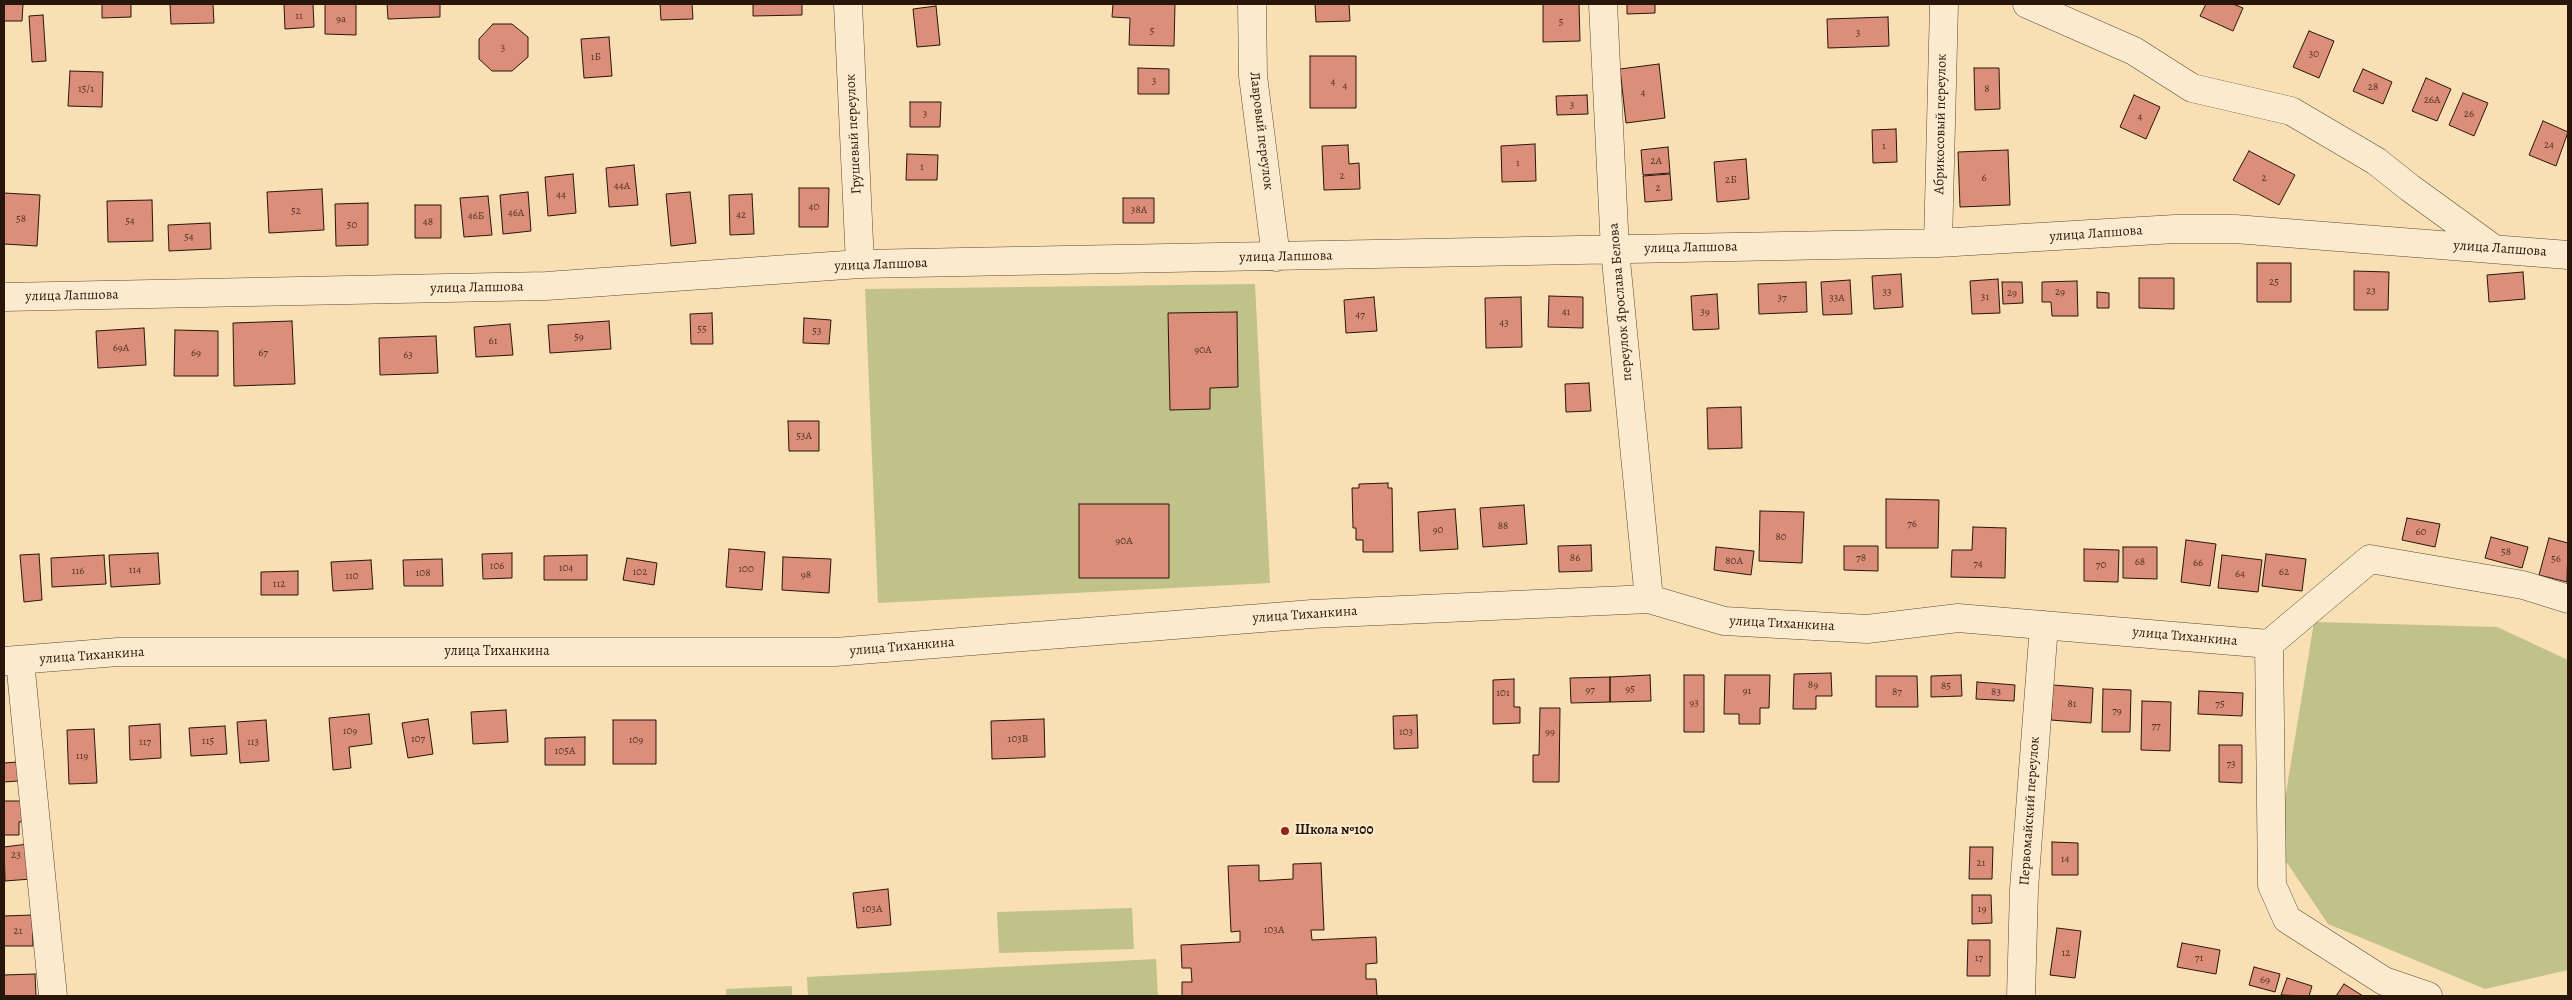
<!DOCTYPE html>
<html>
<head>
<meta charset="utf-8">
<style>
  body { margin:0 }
  #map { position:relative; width:2572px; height:1000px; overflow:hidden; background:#f8e0b4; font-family:Alegreya,serif }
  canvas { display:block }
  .frame { position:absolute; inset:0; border:5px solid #29160a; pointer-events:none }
</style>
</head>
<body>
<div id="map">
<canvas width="2572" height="1000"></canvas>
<div class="frame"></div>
</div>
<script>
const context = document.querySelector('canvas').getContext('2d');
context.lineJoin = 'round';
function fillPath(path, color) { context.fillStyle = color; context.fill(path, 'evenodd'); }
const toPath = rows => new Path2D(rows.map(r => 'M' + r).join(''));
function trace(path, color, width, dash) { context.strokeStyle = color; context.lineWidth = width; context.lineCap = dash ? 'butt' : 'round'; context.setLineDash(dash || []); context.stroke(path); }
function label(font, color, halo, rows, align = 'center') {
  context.font = font + ' Alegreya,serif'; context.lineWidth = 4; context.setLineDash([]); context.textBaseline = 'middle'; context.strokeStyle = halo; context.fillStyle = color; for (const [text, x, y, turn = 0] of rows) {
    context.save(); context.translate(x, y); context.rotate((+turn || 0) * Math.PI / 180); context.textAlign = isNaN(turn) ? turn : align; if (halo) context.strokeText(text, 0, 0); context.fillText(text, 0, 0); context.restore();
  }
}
fillPath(toPath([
  [1255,284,1270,583,878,603,865,289],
  [2314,622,2497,627,2568,660,2568,970,2485,989,2328,924,2277,848],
  [1132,908,1134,949,999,953,997,912],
  [1156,959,1158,996,808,996,807,977],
  [792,986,792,996,726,996,726,989]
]), '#c1c18a');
const building = toPath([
  [4,4,23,4,22,21,4,21,4,4],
  [102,4,131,4,131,17,102,18,102,4],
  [170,4,213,4,214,23,171,24,170,4],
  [284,4,313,4,314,27,285,29,284,4],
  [325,4,356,4,356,35,325,34,325,4],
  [387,4,440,4,440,17,388,19,387,4],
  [660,4,692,4,693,19,661,20,660,4],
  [753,4,802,4,802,15,753,16,753,4],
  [1113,4,1175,4,1174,46,1129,45,1130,18,1112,17,1113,4],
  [1315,4,1349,4,1350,21,1316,22,1315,4],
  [1543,4,1579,4,1580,41,1543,42,1543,4],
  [1627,4,1655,4,1655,13,1627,14,1627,4],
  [2206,4,2233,4,2243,8,2233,31,2200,16,2206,4],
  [936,6,940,45,917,47,913,9,936,6],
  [43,15,46,61,32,62,29,16,43,15],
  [1888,17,1889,46,1828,48,1827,19,1888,17],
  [493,24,512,24,528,37,528,57,512,71,492,71,479,59,479,39,493,24],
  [2309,31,2334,41,2319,78,2293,67,2309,31],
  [609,37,612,76,584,78,581,39,609,37],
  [1310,56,1356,56,1356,108,1310,108,1310,56],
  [1659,64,1665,118,1626,123,1620,69,1659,64],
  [1138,68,1169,69,1169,94,1138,94,1138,68],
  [1974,68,1999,68,2000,109,1975,110,1974,68],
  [2363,69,2392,82,2383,104,2353,91,2363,69],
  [70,71,103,72,102,107,68,106,70,71],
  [2426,78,2451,89,2437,121,2412,111,2426,78],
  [2463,93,2488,103,2474,136,2449,125,2463,93],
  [1587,95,1588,114,1557,115,1556,96,1587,95],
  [2134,95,2160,107,2146,139,2120,127,2134,95],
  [910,102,941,102,940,127,910,127,910,102],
  [2543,121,2568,132,2556,166,2529,155,2543,121],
  [1896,129,1897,162,1873,163,1872,130,1896,129],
  [1535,144,1536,181,1502,182,1501,146,1535,144],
  [1348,145,1349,164,1359,163,1360,189,1324,190,1322,146,1348,145],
  [1668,147,1670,173,1643,175,1641,150,1668,147],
  [2008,150,2010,205,1960,207,1958,152,2008,150],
  [2249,151,2295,175,2279,205,2233,180,2249,151],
  [907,154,938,155,937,180,906,180,907,154],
  [1746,159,1749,199,1717,202,1714,162,1746,159],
  [634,165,638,205,609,207,606,168,634,165],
  [573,174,576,213,548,216,545,177,573,174],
  [1670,174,1672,200,1645,202,1643,176,1670,174],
  [799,188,829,188,828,227,799,227,799,188],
  [322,189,324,230,269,233,267,192,322,189],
  [528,192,531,231,503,234,500,195,528,192],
  [690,192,696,243,671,246,666,194,690,192],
  [4,193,40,195,37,246,4,244,4,193],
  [752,194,754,234,730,235,729,195,752,194],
  [488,196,492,235,464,237,460,198,488,196],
  [1123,198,1154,198,1154,223,1123,223,1123,198],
  [152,200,153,241,108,242,107,201,152,200],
  [368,203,368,245,336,246,335,204,368,203],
  [415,205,441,205,441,238,415,238,415,205],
  [210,223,211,249,169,251,168,225,210,223],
  [2257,263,2291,263,2291,302,2257,302,2257,263],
  [2354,271,2389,272,2388,310,2354,310,2354,271],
  [2523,272,2525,299,2489,302,2487,275,2523,272],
  [1901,274,1903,307,1874,309,1872,276,1901,274],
  [2139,278,2174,278,2174,309,2139,308,2139,278],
  [1998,279,2000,313,1972,314,1970,281,1998,279],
  [1850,280,1852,314,1823,315,1821,282,1850,280],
  [2077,281,2078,316,2052,316,2051,302,2042,302,2042,282,2077,281],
  [1806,282,1807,312,1759,314,1758,284,1806,282],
  [2002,282,2022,282,2023,303,2003,304,2002,282],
  [2097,292,2109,293,2109,308,2097,308,2097,292],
  [1717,294,1719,329,1693,330,1691,296,1717,294],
  [1549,296,1583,297,1583,328,1548,327,1549,296],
  [1374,297,1377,331,1346,333,1344,300,1374,297],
  [1521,297,1522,347,1486,348,1485,298,1521,297],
  [1237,312,1238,387,1210,388,1210,409,1170,410,1168,313,1237,312],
  [712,313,713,344,691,344,690,314,712,313],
  [804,318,831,320,829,344,803,343,804,318],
  [292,321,295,384,234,386,233,323,292,321],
  [609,321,611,349,550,353,548,325,609,321],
  [510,324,513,355,476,357,474,327,510,324],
  [144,328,146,365,98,368,96,331,144,328],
  [175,330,218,331,218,376,174,376,175,330],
  [436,336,438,373,380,375,379,338,436,336],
  [1589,383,1591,411,1566,412,1565,384,1589,383],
  [1741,407,1742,448,1708,449,1707,408,1741,407],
  [788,421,819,421,819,451,789,451,788,421],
  [1388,483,1388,488,1392,488,1393,552,1363,552,1363,540,1356,540,1356,528,1353,528,1352,488,1359,488,1359,484,1388,483],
  [1886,499,1939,500,1938,548,1886,548,1886,499],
  [1079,504,1169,504,1169,578,1079,578,1079,504],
  [1524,505,1527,544,1483,547,1480,508,1524,505],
  [1455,509,1458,549,1420,551,1418,512,1455,509],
  [1760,511,1804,512,1802,563,1759,561,1760,511],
  [2407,518,2440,524,2435,547,2402,540,2407,518],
  [1973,527,2006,528,2005,578,1951,577,1952,550,1972,550,1973,527],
  [2491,537,2528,547,2522,568,2485,558,2491,537],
  [2549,538,2568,543,2567,582,2539,575,2549,538],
  [2186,540,2216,544,2210,586,2181,582,2186,540],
  [1591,545,1592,571,1559,572,1558,546,1591,545],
  [1844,546,1878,546,1878,571,1844,570,1844,546],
  [1716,547,1754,551,1751,575,1714,570,1716,547],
  [2123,547,2157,547,2157,579,2123,578,2123,547],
  [729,549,765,552,762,590,726,587,729,549],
  [2084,549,2119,550,2118,582,2084,581,2084,549],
  [158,553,160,584,111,587,109,555,158,553],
  [512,553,512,578,483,579,482,554,512,553],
  [39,554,42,600,24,602,20,555,39,554],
  [2266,554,2306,559,2302,591,2262,586,2266,554],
  [104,555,106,584,52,587,51,558,104,555],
  [587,555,587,580,544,580,544,556,587,555],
  [2222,555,2262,560,2258,592,2218,588,2222,555],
  [783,557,831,559,829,593,782,590,783,557],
  [627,558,657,563,654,585,623,580,627,558],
  [442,559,443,586,404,586,403,560,442,559],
  [371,560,373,589,333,591,331,562,371,560],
  [298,571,298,595,261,595,261,572,298,571],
  [1831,673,1832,696,1816,696,1816,709,1793,709,1794,674,1831,673],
  [1650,675,1651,701,1610,702,1610,677,1650,675],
  [1684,675,1704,675,1704,732,1684,732,1684,675],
  [1725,675,1770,675,1769,708,1760,708,1760,724,1739,724,1739,714,1724,714,1725,675],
  [1961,675,1962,696,1931,697,1931,676,1961,675],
  [1876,676,1917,676,1918,707,1876,707,1876,676],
  [1610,677,1610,702,1571,703,1570,678,1610,677],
  [1514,679,1514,707,1520,707,1520,723,1493,724,1493,680,1514,679],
  [1977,682,2015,685,2014,701,1976,699,1977,682],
  [2053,685,2093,688,2091,723,2051,720,2053,685],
  [2103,689,2131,690,2130,732,2102,732,2103,689],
  [2199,691,2243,693,2242,716,2198,714,2199,691],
  [2142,701,2171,702,2170,751,2141,750,2142,701],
  [1540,708,1560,708,1559,782,1533,782,1533,755,1539,755,1540,708],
  [506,710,508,742,473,744,471,712,506,710],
  [369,714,372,744,349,747,351,768,333,770,329,718,369,714],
  [1417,715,1418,748,1394,749,1393,716,1417,715],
  [428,719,433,754,408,758,402,723,428,719],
  [1044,719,1045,757,992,759,991,721,1044,719],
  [266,720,269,761,240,763,237,722,266,720],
  [613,720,656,720,656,764,613,764,613,720],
  [160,724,161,758,130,760,129,726,160,724],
  [225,726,227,754,191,756,189,728,225,726],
  [94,729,97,783,69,784,67,730,94,729],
  [585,737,585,765,545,765,545,738,585,737],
  [2219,745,2242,745,2242,783,2219,782,2219,745],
  [17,762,18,781,4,782,4,763,17,762],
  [4,801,24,801,24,821,19,822,19,835,4,835,4,801],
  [2052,842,2078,843,2078,875,2052,875,2052,842],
  [28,844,31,879,5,881,4,847,28,844],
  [1970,847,1993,847,1992,879,1969,879,1970,847],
  [1321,863,1324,930,1311,930,1312,940,1376,937,1377,963,1366,964,1366,979,1376,979,1377,996,1182,996,1182,982,1192,982,1191,968,1182,968,1181,945,1240,942,1240,931,1231,932,1228,866,1259,865,1259,881,1293,879,1293,864,1321,863],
  [888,889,891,925,857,928,853,893,888,889],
  [1972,895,1991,895,1992,923,1972,924,1972,895],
  [32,915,33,946,4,946,4,916,32,915],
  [2057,928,2081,931,2075,978,2050,975,2057,928],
  [1968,940,1990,940,1990,976,1967,976,1968,940],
  [2182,943,2220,950,2216,974,2177,967,2182,943],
  [2254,967,2280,974,2275,992,2249,985,2254,967],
  [35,974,36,996,4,996,4,975,35,974],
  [2287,978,2312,986,2309,996,2281,995,2287,978],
  [2344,984,2363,996,2336,996,2344,984]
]);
fillPath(building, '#db8e79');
trace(building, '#29160a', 1);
const minor = toPath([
  [848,4,860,264],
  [1252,4,1253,76,1276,257],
  [1603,4,1615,250,1649,599],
  [2027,4,2134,51,2192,88,2291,111,2376,161,2410,188,2494,249],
  [1938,243,1944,4],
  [4,297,546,286,860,264,1938,243,2175,229,2235,229,2568,255],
  [2269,644,2272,885,2287,919,2384,981,2428,996],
  [4,661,118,652,835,652,1312,614,1649,599,1724,621,1867,629,1958,618,2269,644,2370,559,2523,585,2568,599],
  [20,661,53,996],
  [2021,996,2024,889,2044,625]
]);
trace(minor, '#5d4834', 29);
trace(minor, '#faebce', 28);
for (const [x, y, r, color] of [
  [1285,831,5,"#8f2418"]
]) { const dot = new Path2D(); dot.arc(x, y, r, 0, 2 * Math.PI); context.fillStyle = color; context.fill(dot); trace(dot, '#faebce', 2); }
label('11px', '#563426', null, [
  ["11",299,16],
  ["9а",341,19],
  ["5",1561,22],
  ["5",1152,31],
  ["3",1858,33],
  ["3",503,48],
  ["30",2314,54],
  ["1Б",596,57],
  ["3",1154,81],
  ["4",1333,82],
  ["4",1345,86],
  ["28",2373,87],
  ["15/1",86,89],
  ["8",1987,89],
  ["4",1643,93],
  ["26А",2432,100],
  ["3",1572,105],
  ["3",925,114],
  ["26",2469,114],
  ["4",2140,117],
  ["24",2549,145],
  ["1",1884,146],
  ["2А",1656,161],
  ["1",1518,163],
  ["1",922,167],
  ["2",1342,176],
  ["6",1984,178],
  ["2",2264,178],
  ["2Б",1731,180],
  ["44А",622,186],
  ["2",1658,188],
  ["44",561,195],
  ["40",814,207],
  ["38А",1139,210],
  ["52",296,211],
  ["46А",516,213],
  ["42",741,215],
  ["46Б",476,216],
  ["58",21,219],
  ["54",130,221],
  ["48",428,222],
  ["50",352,225],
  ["54",189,237],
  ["25",2274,282],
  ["23",2371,291],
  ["33",1887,292],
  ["29",2060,292],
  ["29",2012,293],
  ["31",1985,297],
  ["37",1782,298],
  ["33А",1837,298],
  ["41",1566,312],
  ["39",1705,312],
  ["47",1360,315],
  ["43",1504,323],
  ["55",702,329],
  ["53",817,331],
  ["59",579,337],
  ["61",493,341],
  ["69А",121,348],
  ["90А",1203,350],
  ["69",196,353],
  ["67",263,353],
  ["63",408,355],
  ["53А",804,436],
  ["76",1912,524],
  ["88",1503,526],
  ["90",1438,530],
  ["60",2421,532],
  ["80",1781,537],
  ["90А",1124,541],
  ["58",2506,552],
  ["86",1575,558],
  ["78",1861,558],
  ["56",2556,559],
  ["80А",1734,561],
  ["68",2140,562],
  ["66",2198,563],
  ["74",1978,564],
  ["70",2101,565],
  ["106",497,566],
  ["104",566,568],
  ["100",746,569],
  ["114",135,570],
  ["116",78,571],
  ["102",640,572],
  ["62",2284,572],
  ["108",423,573],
  ["64",2240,574],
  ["98",806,575],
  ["110",352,576],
  ["112",279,584],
  ["89",1813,685],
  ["85",1946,686],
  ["95",1630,689],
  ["97",1590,690],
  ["91",1747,691],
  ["87",1897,692],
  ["83",1996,692],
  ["101",1503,693],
  ["93",1694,703],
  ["81",2072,704],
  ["75",2220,704],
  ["79",2117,711],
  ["77",2156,726],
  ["109",350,731],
  ["103",1406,732],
  ["99",1550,732],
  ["107",418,739],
  ["103В",1018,739],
  ["109",636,740],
  ["115",208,741],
  ["117",145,742],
  ["113",253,742],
  ["105А",565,751],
  ["119",82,756],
  ["73",2231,764],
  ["23",16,855],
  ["14",2065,859],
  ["21",1981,863],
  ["103А",872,909],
  ["19",1982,909],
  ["103А",1274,930],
  ["21",18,931],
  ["12",2066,953],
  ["17",1979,958],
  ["71",2199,958],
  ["69",2265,980]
]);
label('14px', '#29160a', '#faebce', [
  ["Абрикосовый переулок",1941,124,-89],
  ["Лавровый переулок",1261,131,83],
  ["Грушевый переулок",854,134,-93],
  ["улица Лапшова",2096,234,-4],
  ["улица Лапшова",1691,248,-1],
  ["улица Лапшова",2500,249,4],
  ["улица Лапшова",1286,257,-1],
  ["улица Лапшова",881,265,-2],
  ["улица Лапшова",477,288,-1],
  ["улица Лапшова",72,296,-1],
  ["переулок Ярослава Белова",1621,302,-95],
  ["улица Тиханкина",1305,615,-4],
  ["улица Тиханкина",1782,624,3],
  ["улица Тиханкина",2185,637,5],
  ["улица Тиханкина",902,647,-5],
  ["улица Тиханкина",497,652],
  ["улица Тиханкина",92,656,-4],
  ["Первомайский переулок",2030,811,-86]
]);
label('bold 14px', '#29160a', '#faebce', [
  ["Школа №100",1295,831]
], 'left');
</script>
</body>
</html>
